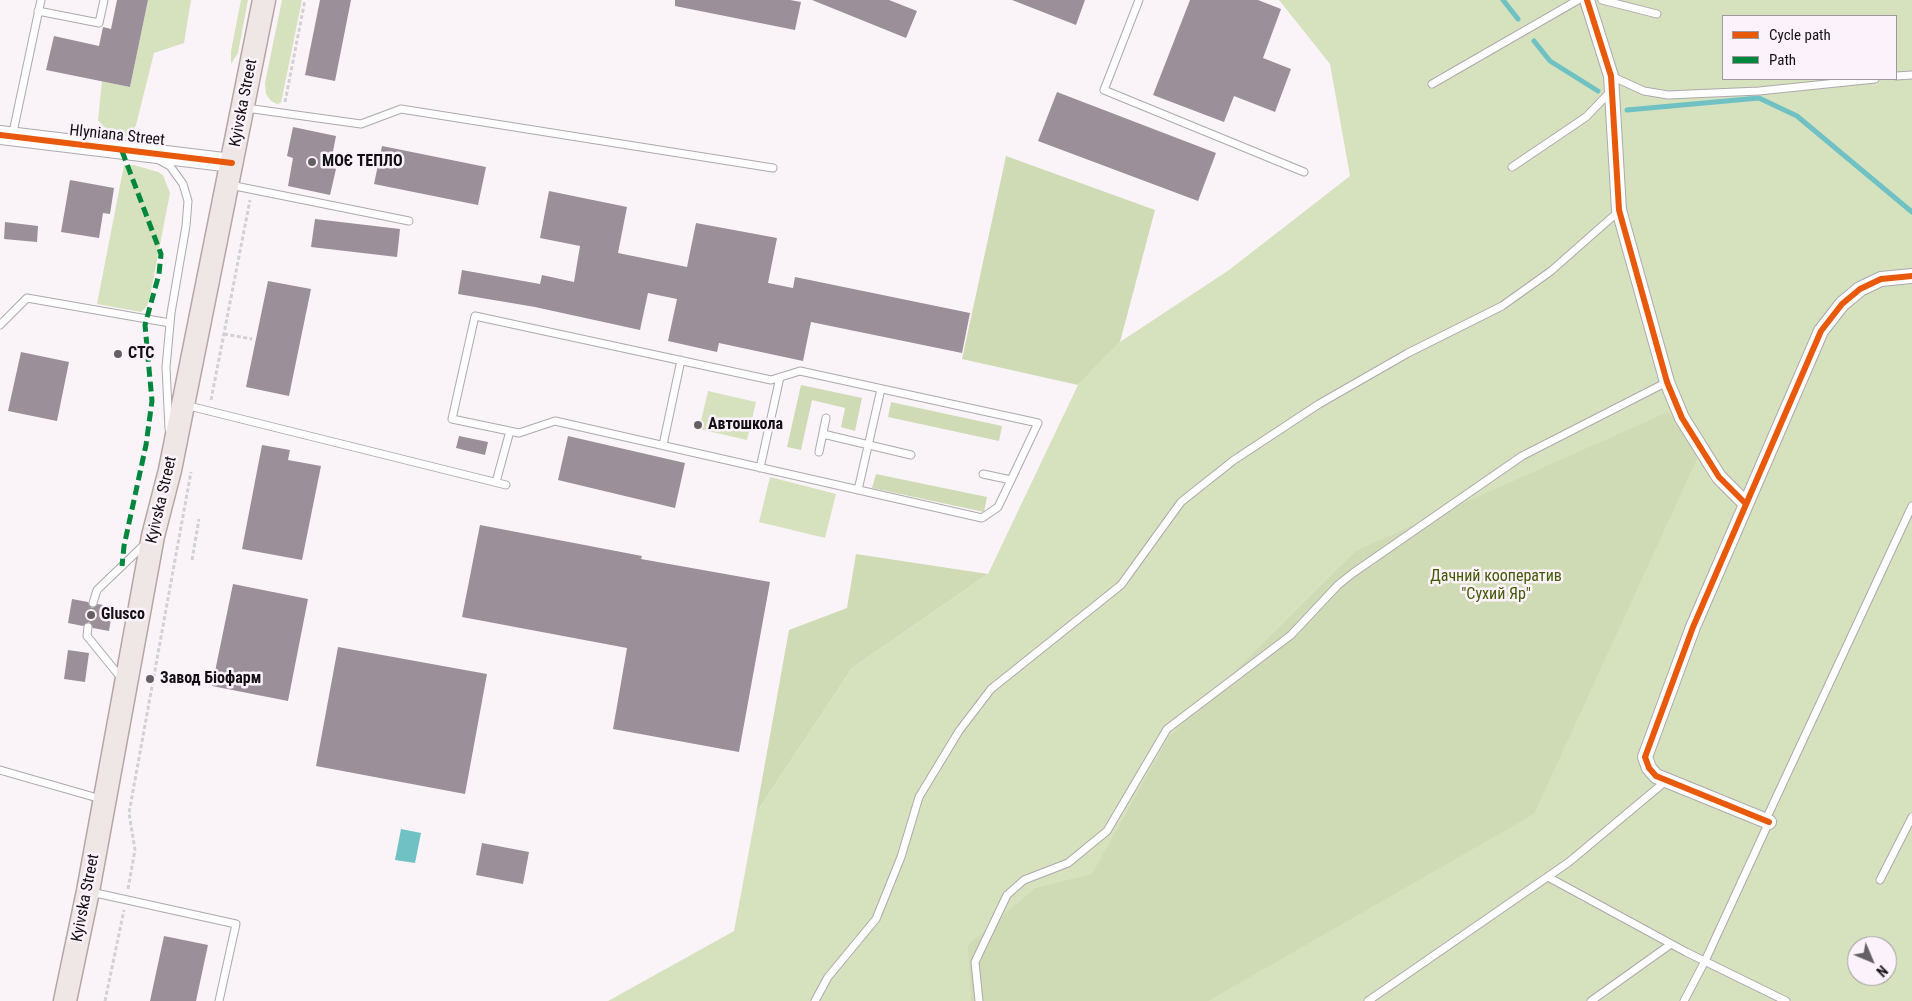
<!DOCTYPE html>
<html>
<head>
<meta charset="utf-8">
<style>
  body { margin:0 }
  #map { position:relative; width:1912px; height:1001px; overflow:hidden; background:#faf4f9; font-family:"Roboto Condensed",sans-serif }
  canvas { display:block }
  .legend { position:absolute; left:1722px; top:15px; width:175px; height:65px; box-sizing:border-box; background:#fcf2fb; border:1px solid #9f989e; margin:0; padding:6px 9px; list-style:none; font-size:15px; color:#131013 }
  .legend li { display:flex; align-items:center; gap:10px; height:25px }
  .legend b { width:25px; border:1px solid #9f989e }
  .north { position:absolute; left:1847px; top:936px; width:50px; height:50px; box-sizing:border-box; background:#fcf2fb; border:1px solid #9f989e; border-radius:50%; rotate:135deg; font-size:14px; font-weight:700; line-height:20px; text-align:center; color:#131013 }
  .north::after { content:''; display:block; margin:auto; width:18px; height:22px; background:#646064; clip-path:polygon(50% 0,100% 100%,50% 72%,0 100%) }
</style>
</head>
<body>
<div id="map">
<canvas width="1912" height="1001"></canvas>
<ul class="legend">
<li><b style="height:6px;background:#e8590c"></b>Cycle path</li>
<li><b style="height:6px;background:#00873e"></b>Path</li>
</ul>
<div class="north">N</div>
</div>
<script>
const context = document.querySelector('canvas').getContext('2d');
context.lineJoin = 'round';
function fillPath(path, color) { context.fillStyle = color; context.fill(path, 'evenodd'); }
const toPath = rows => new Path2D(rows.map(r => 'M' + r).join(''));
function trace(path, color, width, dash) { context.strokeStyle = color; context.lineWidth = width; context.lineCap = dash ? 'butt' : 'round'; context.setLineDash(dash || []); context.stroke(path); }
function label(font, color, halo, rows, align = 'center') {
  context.font = font + ' "Roboto Condensed",sans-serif'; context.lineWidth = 5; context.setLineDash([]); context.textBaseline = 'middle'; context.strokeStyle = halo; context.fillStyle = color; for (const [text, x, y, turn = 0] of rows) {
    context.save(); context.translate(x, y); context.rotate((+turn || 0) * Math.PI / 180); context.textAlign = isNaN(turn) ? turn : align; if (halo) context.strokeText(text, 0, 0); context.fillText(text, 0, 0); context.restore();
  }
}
fillPath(toPath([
  [148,0,191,0,184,43,154,53,136,125,130,136,119,138,109,133,98,120,102,81,130,87],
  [241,0,248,0,238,53,231,64,231,51],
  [282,0,302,0,281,103,277,104,271,101,266,94,265,83],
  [1279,0,1912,0,1912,1001,608,1001,734,931,756,813,852,668,988,574,1078,385,1120,342,1229,270,1350,176,1330,64],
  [1723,16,1896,16,1896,79,1723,79],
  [1857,946,1887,946,1887,976,1857,976],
  [124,165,134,165,158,172,163,175,170,193,150,296,147,306,141,312,97,304],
  [708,391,756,402,747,440,699,429],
  [770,477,836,494,825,538,759,522]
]), '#d6e2bd');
fillPath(toPath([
  [1006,156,1155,210,1120,342,1078,385,962,359],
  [801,385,862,398,855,431,841,427,845,408,812,400,801,450,787,447],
  [891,402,1002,426,999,441,888,417],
  [1668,412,1701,450,1534,814,1208,1001,971,1001,968,945,1035,888,1092,874,1168,738,1356,551],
  [876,474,987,497,984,512,872,488],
  [856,554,988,574,852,668,756,813,789,630,847,608]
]), '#cfdbb5');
fillPath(toPath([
  [401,829,421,833,415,863,395,860]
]), '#6fc1c4');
trace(toPath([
  [1503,0,1518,19],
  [1534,41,1550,61,1598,91],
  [1627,110,1759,98,1797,116,1912,212]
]), '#6fc1c4', 5);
fillPath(toPath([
  [117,0,148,0,130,87,46,70,54,36,99,46,103,27,111,29],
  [320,0,351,0,335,81,305,75],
  [675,0,790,0,801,2,795,30,675,6],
  [812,0,889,0,917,11,906,38],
  [1012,0,1085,0,1076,25],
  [1190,0,1258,0,1281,9,1263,58,1291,69,1275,112,1234,96,1224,122,1153,95],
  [1057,92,1216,153,1198,201,1038,141],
  [293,127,336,136,330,167,336,169,330,195,288,186,293,158,287,156],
  [382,146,486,167,478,205,374,184],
  [70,180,114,188,110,214,103,213,99,238,61,232],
  [549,191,627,207,618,253,687,267,696,223,777,238,768,283,793,288,795,277,970,313,962,353,811,322,803,361,719,343,717,352,668,341,677,299,648,293,640,330,535,307,458,294,462,270,540,284,542,275,574,282,580,246,540,238],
  [315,219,400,229,397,257,311,247],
  [5,222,38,226,37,242,4,239],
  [268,281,311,289,289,396,246,387],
  [21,352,69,362,57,421,8,411],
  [459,436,488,442,485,455,456,448],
  [568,436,685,463,675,508,558,480],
  [262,445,290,450,288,460,321,466,302,560,242,549],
  [480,525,642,556,641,559,770,582,739,752,613,729,627,648,462,617],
  [233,584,308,599,288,701,212,686],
  [72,599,88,602,92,608,98,604,113,607,109,631,93,628,89,622,83,626,68,623],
  [338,647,487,674,465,794,316,766],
  [68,650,89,653,85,682,64,679],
  [482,843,529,852,523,884,476,875],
  [164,936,208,945,196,1001,150,1001]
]), '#9b8f9a');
const service = toPath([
  [1139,0,1104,90,1304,172],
  [1602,0,1657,14],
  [38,11,99,23,104,0],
  [1611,76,1644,91,1668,95,1759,91,1875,79],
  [1896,76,1912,75],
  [1432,84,1578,0],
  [246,108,361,124,401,109,773,168],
  [12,137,41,0],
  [159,160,170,166,183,184,188,201,186,226,171,313,166,367,169,429],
  [1512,167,1586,117,1611,91],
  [230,185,409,221],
  [0,325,27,298,170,323],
  [185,405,506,485],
  [823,434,911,455],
  [663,445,681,360],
  [819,452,826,418],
  [760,468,780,377],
  [983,474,1011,480,998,507,982,518,555,421,519,433,452,419,475,316,771,380,800,371,1038,423,1011,480],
  [496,482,510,431],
  [858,490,881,389],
  [93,603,97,590,146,543],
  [88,627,87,636,122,679],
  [0,770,101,799],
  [1548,877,1686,952,1786,1001],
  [1880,880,1912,817],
  [91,892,236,924,219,1001],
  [815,1001,828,977,876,919,901,857,919,797,959,731,991,689,1121,585,1181,502,1234,460,1319,404,1408,353,1502,306,1551,271,1619,211],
  [979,1001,975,962,1007,895,1024,880,1068,863,1107,831,1167,729,1291,635,1338,585,1353,573,1522,456,1667,382],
  [1368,1001,1569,862,1667,780],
  [1591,1001,1671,944],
  [1684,1001,1705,961,1769,822,1768,815,1912,506]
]);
const minor = toPath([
  [1587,0,1611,76,1619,210,1667,382,1682,418,1719,477,1746,504],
  [1769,822,1656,776,1649,768,1645,757,1693,627,1821,331,1842,304,1860,289,1881,279,1912,276]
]);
const tertiary = toPath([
  [0,135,232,163]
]);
const primary = toPath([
  [65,1001,88,891,153,536,170,470,264,0]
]);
trace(service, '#ada9ad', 9);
trace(minor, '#ada9ad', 16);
trace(tertiary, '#ada9ad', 20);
trace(primary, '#b5a5a3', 25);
trace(toPath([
  [285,102,305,0],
  [224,334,252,339],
  [211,400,250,200],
  [192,560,199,519],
  [128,889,135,850,129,813,191,472],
  [105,1001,124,910]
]), '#d2d0d2', 3, [4, 2.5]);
trace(service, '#fefdfe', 7);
trace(minor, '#fefdfe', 14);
trace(tertiary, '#fefdfe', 18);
trace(primary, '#efe7e5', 22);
trace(toPath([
  [122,151,161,254,159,274,145,325,152,401,146,445,124,546,122,566]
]), '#00873e', 5, [10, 5]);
trace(toPath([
  [1587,0,1611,76,1619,210,1667,382,1682,418,1719,477,1746,504],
  [0,135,232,163],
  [1769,822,1656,776,1649,768,1645,757,1693,627,1821,331,1842,304,1860,289,1881,279,1912,276]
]), '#e8590c', 6);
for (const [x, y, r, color] of [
  [312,162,5,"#646064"],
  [118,354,5,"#646064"],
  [698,425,5,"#646064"],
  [91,615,5,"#646064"],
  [150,679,5,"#646064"]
]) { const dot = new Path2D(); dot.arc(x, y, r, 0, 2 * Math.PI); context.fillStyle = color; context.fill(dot); trace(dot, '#fcf2fb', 2); }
label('16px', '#131013', '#fcf2fb', [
  ["Kyivska Street",244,103,-79],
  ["Hlyniana Street",117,136,6],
  ["Kyivska Street",162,500,-77],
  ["Kyivska Street",86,898,-79]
]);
label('bold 16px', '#131013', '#fcf2fb', [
  ["МОЄ ТЕПЛО",322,162],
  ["СТС",128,354],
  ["Автошкола",708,425],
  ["Glusco",101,615],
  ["Завод Біофарм",160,679]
], 'left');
label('16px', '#425905', '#fcf2fb', [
  ["Дачний кооператив",1496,577],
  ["\"Сухий Яр\"",1496,595]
]);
</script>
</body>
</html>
